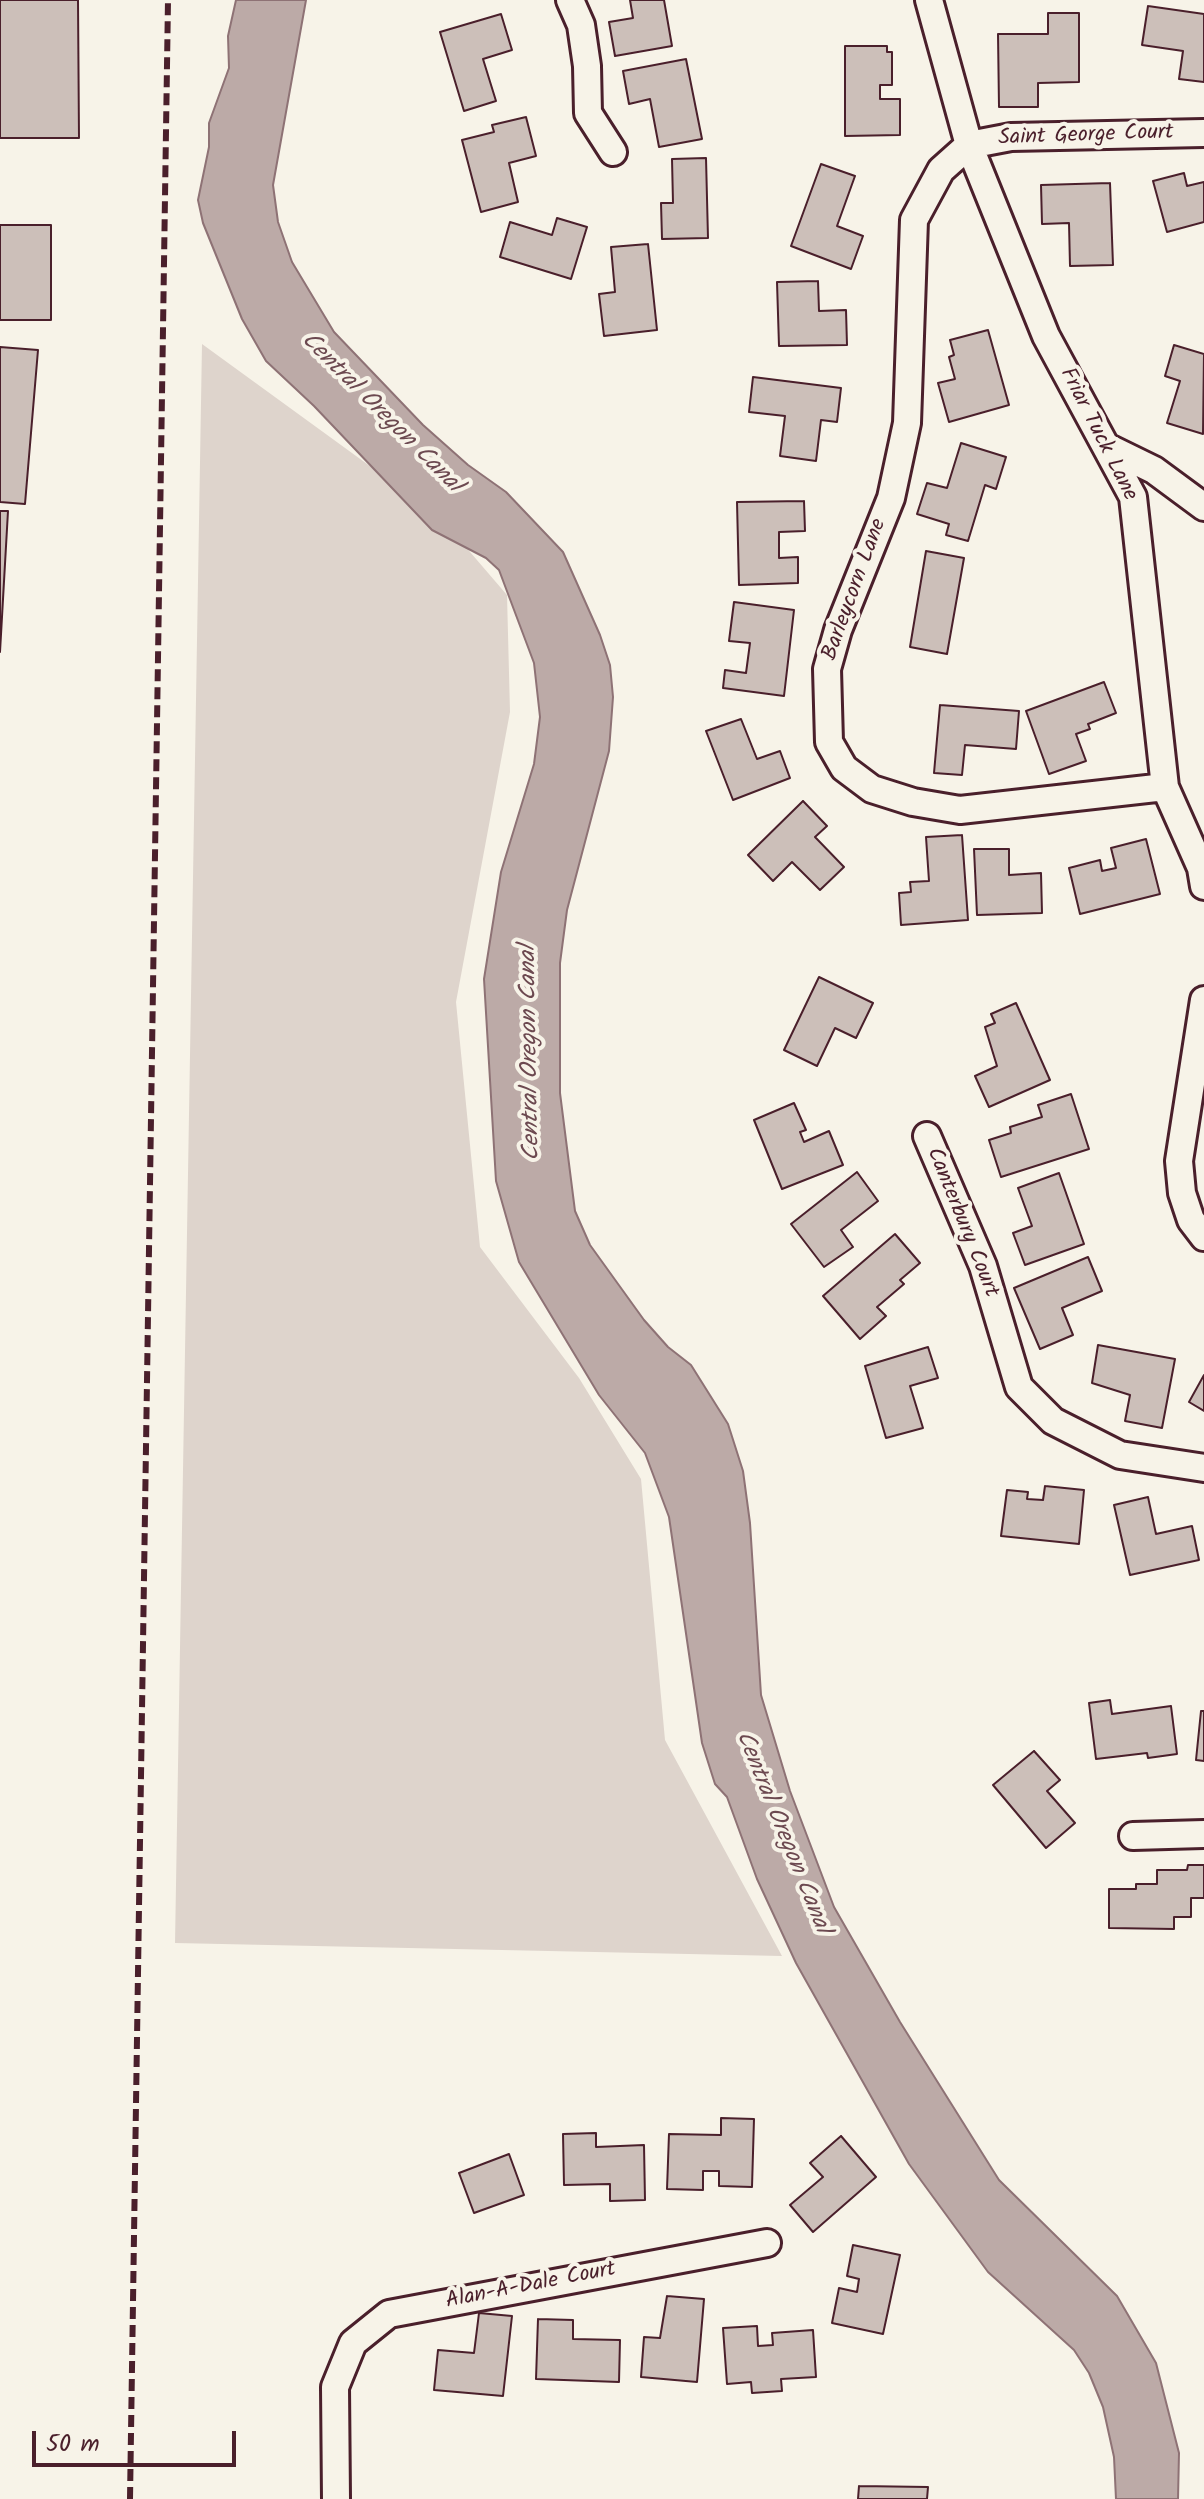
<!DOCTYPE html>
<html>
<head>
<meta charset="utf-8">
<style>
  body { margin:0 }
  #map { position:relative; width:1204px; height:2499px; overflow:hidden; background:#f7f3e8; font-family:Kalam,sans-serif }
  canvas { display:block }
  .scale { position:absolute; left:32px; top:2431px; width:204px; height:36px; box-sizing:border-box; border:4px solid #4a1f2b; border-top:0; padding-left:10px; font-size:24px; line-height:28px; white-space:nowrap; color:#4a1f2b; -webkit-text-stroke:6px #f7f3e8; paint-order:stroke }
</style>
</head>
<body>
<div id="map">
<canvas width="1204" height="2499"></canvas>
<div class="scale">50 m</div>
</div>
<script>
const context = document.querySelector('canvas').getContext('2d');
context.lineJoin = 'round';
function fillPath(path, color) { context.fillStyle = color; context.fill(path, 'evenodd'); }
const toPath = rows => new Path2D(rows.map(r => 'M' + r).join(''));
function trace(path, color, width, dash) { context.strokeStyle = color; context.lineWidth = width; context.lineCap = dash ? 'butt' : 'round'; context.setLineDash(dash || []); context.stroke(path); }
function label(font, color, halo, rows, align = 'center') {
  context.font = font + ' Kalam,sans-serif'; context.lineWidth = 8; context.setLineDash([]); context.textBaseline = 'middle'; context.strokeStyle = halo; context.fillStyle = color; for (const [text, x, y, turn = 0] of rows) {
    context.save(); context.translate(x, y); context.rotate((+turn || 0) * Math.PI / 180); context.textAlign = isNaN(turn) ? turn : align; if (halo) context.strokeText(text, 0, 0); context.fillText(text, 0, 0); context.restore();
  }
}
fillPath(toPath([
  [202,344,440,517,507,595,510,712,456,1002,480,1247,579,1378,641,1479,665,1740,782,1956,175,1943]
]), '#ded4cc');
const water = toPath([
  [236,0,306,0,273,185,278,222,292,262,334,332,423,425,468,465,506,492,563,552,600,635,610,665,613,697,609,751,567,910,560,963,560,1093,575,1211,590,1245,644,1320,668,1347,691,1365,728,1424,743,1471,750,1523,761,1695,790,1791,834,1907,900,2022,999,2180,1117,2296,1156,2363,1179,2453,1178,2499,1116,2499,1114,2457,1103,2407,1089,2373,1074,2350,988,2272,909,2164,796,1963,757,1879,727,1797,715,1784,702,1743,669,1517,645,1453,599,1395,519,1262,496,1181,484,979,501,872,534,764,540,717,534,663,499,570,486,558,432,530,314,406,266,361,242,319,203,223,198,200,209,147,209,123,229,68,228,36,236,0]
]);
fillPath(water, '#bcaaa7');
trace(water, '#8e7275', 2);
const building = toPath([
  [0,0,78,0,79,138,0,138,0,0],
  [630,0,664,0,672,46,615,56,609,22,633,18,630,0],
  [1148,6,1204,14,1204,82,1179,79,1183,51,1142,45,1148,6],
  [1048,13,1079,13,1079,82,1038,83,1038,107,999,107,998,34,1048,34,1048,13],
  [501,14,512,50,483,59,496,101,464,111,440,32,501,14],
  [845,46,887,46,887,52,892,52,892,85,880,85,880,99,900,99,900,135,845,136,845,46],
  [686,59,702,139,659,147,650,99,629,104,623,71,686,59],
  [526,117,536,156,509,163,518,202,481,212,462,140,494,132,492,125,526,117],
  [706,158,708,238,662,239,661,203,673,203,672,159,706,158],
  [821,164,855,176,837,226,863,236,851,269,791,246,821,164],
  [1184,173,1187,186,1204,182,1204,222,1167,232,1153,181,1184,173],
  [1110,183,1113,265,1070,266,1069,223,1042,224,1041,185,1110,183],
  [557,218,587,227,571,279,500,257,510,222,552,235,557,218],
  [0,225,51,225,51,320,0,320,0,225],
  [648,244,657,330,604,336,599,294,615,292,611,247,648,244],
  [818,281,819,311,846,310,847,345,779,346,777,282,818,281],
  [988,330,1009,405,949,422,938,383,955,379,949,357,954,355,950,340,988,330],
  [1174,345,1204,354,1203,434,1167,423,1180,381,1165,376,1174,345],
  [0,347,38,350,25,504,0,502,0,347],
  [753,377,841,388,837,422,821,420,816,461,780,456,785,416,749,412,753,377],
  [961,443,1006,457,996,489,985,485,968,541,946,535,949,524,917,514,927,483,947,488,961,443],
  [804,501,805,531,779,532,779,558,798,557,798,583,739,585,737,502,804,501],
  [0,511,8,511,0,652,0,511],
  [926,551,964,558,947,654,910,647,926,551],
  [734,602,794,610,784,696,723,688,725,670,746,673,750,643,729,641,734,602],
  [1104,682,1116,713,1088,724,1090,729,1076,734,1086,761,1049,774,1026,711,1104,682],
  [940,705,1019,711,1016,749,965,745,962,775,934,773,940,705],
  [741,719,757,759,780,751,790,778,733,800,706,731,741,719],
  [803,801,827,826,815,837,844,867,820,890,792,862,773,881,748,855,803,801],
  [962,835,968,920,901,925,899,893,911,892,910,882,929,881,926,837,962,835],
  [1146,839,1160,894,1080,914,1069,868,1100,860,1102,871,1116,868,1111,848,1146,839],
  [974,849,1009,849,1009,875,1041,873,1042,913,977,915,974,849],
  [819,977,873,1003,856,1038,835,1028,817,1066,784,1050,819,977],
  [1016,1003,1050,1080,989,1107,975,1076,997,1066,985,1027,995,1023,991,1014,1016,1003],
  [1071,1094,1089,1149,1001,1177,989,1140,1011,1133,1010,1127,1042,1117,1038,1105,1071,1094],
  [794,1103,806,1130,800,1132,804,1142,829,1131,843,1165,782,1189,754,1120,794,1103],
  [857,1172,878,1201,841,1230,853,1247,824,1267,791,1224,857,1172],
  [1059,1173,1084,1244,1025,1265,1013,1233,1032,1226,1018,1188,1059,1173],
  [895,1234,920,1263,900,1280,904,1284,877,1307,886,1316,860,1339,823,1296,895,1234],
  [1088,1257,1102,1291,1062,1308,1073,1335,1040,1349,1014,1288,1088,1257],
  [1098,1345,1175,1359,1162,1428,1125,1421,1130,1395,1092,1383,1098,1345],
  [928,1347,938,1378,910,1386,923,1428,886,1438,865,1366,928,1347],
  [1204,1375,1204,1411,1189,1402,1204,1375],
  [1045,1486,1084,1490,1079,1544,1001,1536,1007,1490,1028,1492,1027,1499,1043,1500,1045,1486],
  [1148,1497,1156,1534,1192,1526,1199,1560,1130,1575,1114,1505,1148,1497],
  [1110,1700,1112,1714,1171,1706,1177,1754,1148,1758,1147,1753,1096,1759,1089,1703,1110,1700],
  [1201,1711,1204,1711,1204,1761,1196,1760,1201,1711],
  [1034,1751,1060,1780,1047,1791,1075,1823,1046,1848,993,1785,1034,1751],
  [1188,1865,1204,1865,1204,1898,1191,1898,1191,1917,1174,1917,1174,1929,1109,1928,1109,1889,1136,1889,1136,1884,1157,1884,1157,1870,1187,1870,1188,1865],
  [721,2118,754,2119,752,2187,719,2186,719,2171,703,2171,703,2190,667,2189,669,2134,721,2135,721,2118],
  [596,2133,596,2147,644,2145,645,2200,610,2201,610,2184,564,2185,563,2134,596,2133],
  [841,2136,876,2177,813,2232,790,2205,823,2177,810,2163,841,2136],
  [509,2154,524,2195,474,2213,459,2173,509,2154],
  [853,2245,900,2255,883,2334,832,2323,839,2288,857,2292,859,2279,847,2276,853,2245],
  [667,2296,704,2299,697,2382,641,2377,644,2337,660,2338,667,2296],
  [479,2313,512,2316,503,2396,434,2390,438,2350,474,2353,479,2313],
  [538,2319,573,2320,573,2339,620,2340,619,2382,536,2379,538,2319],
  [757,2326,758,2346,773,2345,772,2333,813,2330,816,2377,781,2379,782,2391,752,2393,751,2382,727,2384,723,2328,757,2326],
  [859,2486,928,2487,927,2499,858,2499,859,2486]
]);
fillPath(building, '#ccbfb9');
trace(building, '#4a1f2b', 2);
const street = toPath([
  [570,0,581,25,587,66,588,113,613,152],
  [929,0,969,145,1046,336,1133,497,1165,787,1201,868,1204,886],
  [1109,448,1154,470,1204,507],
  [1165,787,960,810,913,802,872,789,844,768,829,742,827,669,838,630,891,498,907,423,914,220,941,170,969,145,1011,137,1204,133],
  [1204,1000,1179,1161,1182,1193,1191,1220,1204,1237],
  [927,1136,983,1266,1019,1387,1053,1421,1120,1455,1204,1468],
  [1133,1836,1204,1834],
  [336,2499,335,2387,353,2343,389,2314,767,2243]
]);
trace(street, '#4a1f2b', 32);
trace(street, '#f7f3e8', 26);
trace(toPath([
  [130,2499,168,0]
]), '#4a1f2b', 6, [12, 6]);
label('22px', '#4a1f2b', '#f7f3e8', [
  ["Saint George Court",1086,137,-2],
  ["Friar Tuck Lane",1097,435,63],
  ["Barleycorn Lane",856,590,-70],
  ["Canterbury Court",961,1223,68],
  ["Alan-A-Dale Court",531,2287,-11]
]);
label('italic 24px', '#6c4950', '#f7f3e8', [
  ["Central Oregon Canal",380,414,45],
  ["Central Oregon Canal",532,1053,-91],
  ["Central Oregon Canal",781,1833,68]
]);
</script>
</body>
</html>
